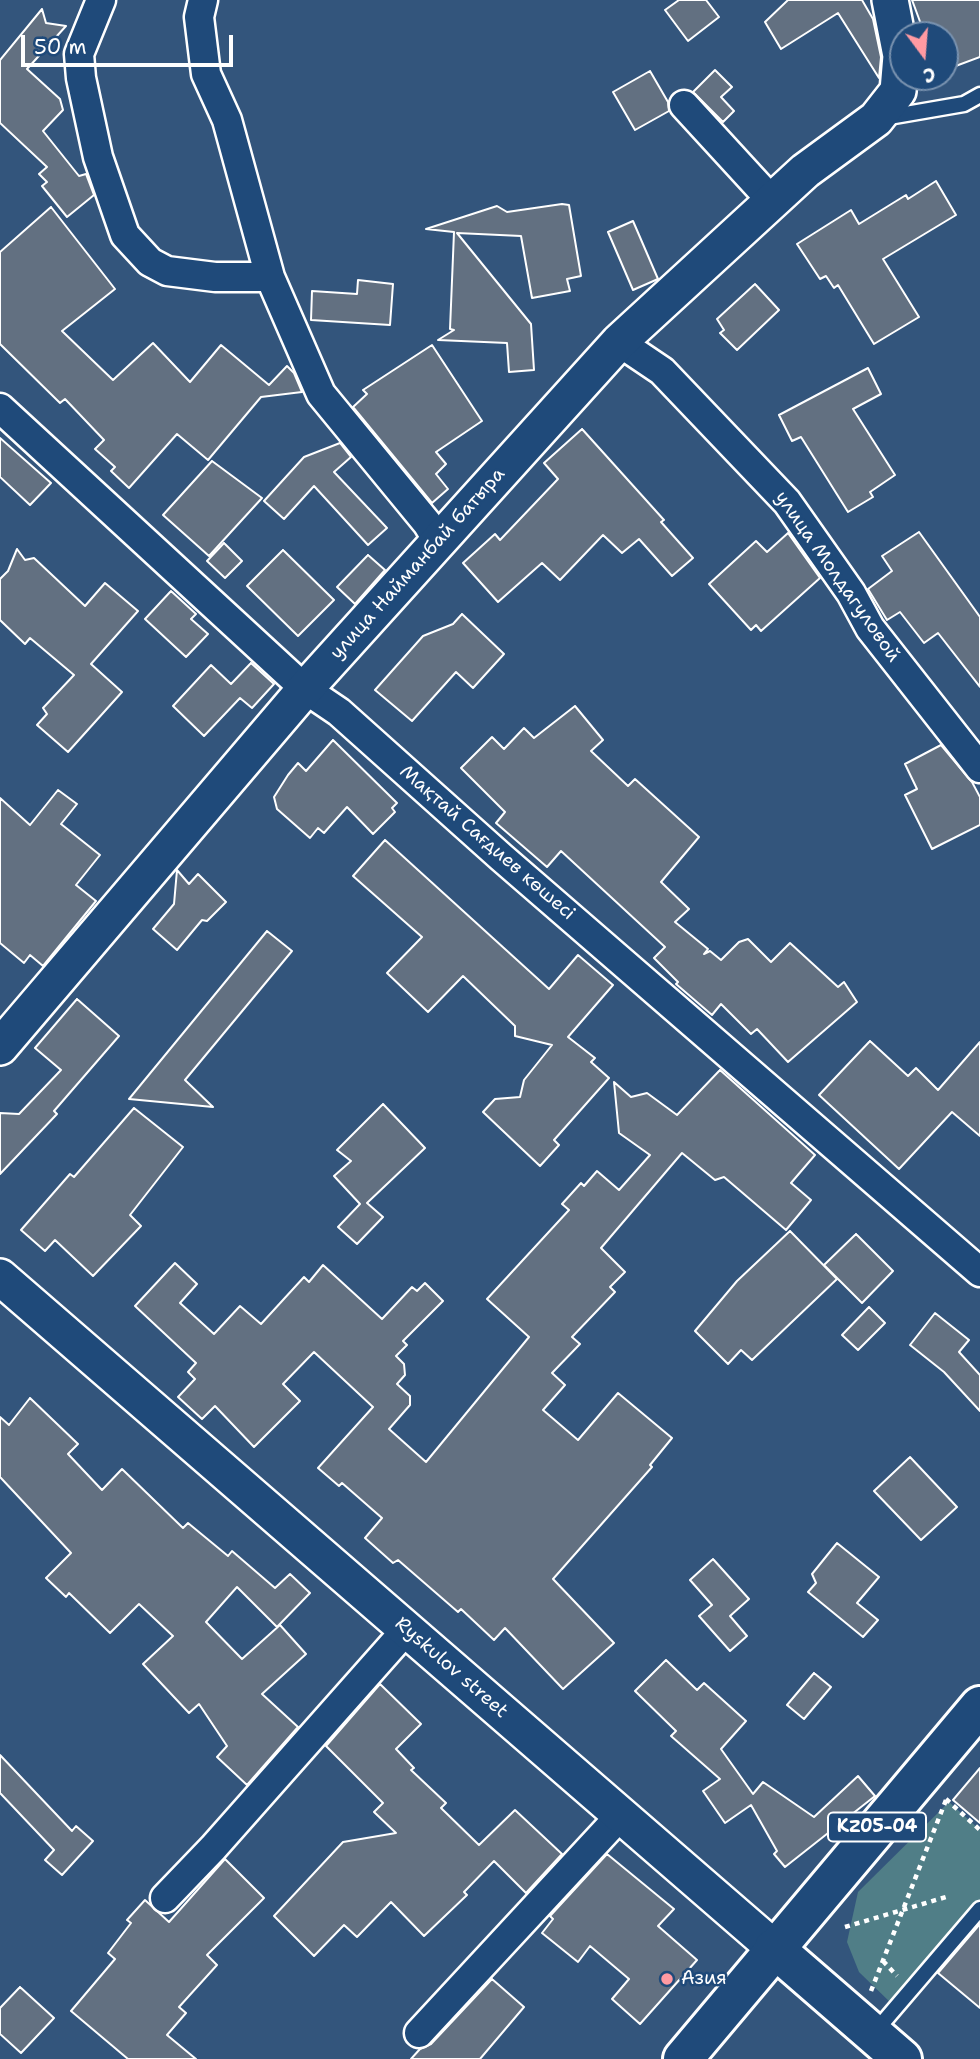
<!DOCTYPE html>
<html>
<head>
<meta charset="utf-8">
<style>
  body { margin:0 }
  #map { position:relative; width:980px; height:2059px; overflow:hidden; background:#33557c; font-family:"Shantell Sans",sans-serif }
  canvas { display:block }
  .north { position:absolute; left:889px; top:21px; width:70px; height:70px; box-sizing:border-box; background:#1f4a7a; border:2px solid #7992af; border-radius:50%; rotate:164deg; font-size:19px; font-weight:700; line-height:28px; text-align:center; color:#fff }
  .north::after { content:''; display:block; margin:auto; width:24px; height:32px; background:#ff9aa2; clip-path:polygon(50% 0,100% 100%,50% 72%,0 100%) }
  .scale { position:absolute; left:21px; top:35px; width:212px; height:32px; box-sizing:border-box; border:4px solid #fff; border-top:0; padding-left:9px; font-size:21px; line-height:24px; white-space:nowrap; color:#fff; -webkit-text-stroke:5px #1f4a7a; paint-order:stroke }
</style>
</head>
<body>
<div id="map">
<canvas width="980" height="2059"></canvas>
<div class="north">С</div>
<div class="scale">50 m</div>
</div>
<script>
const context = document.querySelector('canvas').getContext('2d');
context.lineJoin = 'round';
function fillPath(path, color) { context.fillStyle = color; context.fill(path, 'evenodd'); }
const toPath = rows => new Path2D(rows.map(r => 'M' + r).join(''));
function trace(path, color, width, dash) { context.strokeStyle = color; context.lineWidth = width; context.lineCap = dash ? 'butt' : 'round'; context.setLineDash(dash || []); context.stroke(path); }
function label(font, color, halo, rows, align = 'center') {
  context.font = font + ' "Shantell Sans",sans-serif'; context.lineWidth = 5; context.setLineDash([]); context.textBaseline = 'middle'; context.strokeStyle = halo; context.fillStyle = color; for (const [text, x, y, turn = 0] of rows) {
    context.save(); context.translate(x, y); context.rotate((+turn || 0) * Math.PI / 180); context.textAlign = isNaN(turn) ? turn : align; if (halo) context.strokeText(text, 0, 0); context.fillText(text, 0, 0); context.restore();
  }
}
fillPath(toPath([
  [949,1802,980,1830,980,1900,893,2005,859,1972,847,1942,858,1892]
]), '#507e87');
const building = toPath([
  [679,0,706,0,719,17,688,41,665,10,679,0],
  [788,0,862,0,873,19,881,57,879,78,838,13,781,49,765,22,788,0],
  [912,0,980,0,980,57,945,70,945,35,925,35,912,0],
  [42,9,46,23,66,26,27,69,60,99,63,110,43,131,79,176,86,174,94,195,67,217,42,186,47,182,39,174,47,167,0,123,0,60,42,9],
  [715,70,732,87,721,97,734,111,723,122,693,92,715,70],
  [650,71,668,102,669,111,635,130,613,92,650,71],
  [936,181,956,215,883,259,919,317,874,344,838,285,834,288,826,276,820,279,797,244,851,210,859,224,906,195,908,199,936,181],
  [562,204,569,205,581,276,567,279,570,291,532,298,521,236,457,233,531,324,534,370,509,372,507,343,438,340,454,330,450,329,454,232,426,229,497,206,507,212,562,204],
  [51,207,115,289,62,331,113,380,153,343,190,382,221,345,269,385,287,366,294,373,302,392,261,397,208,460,177,434,129,488,111,471,115,467,95,449,104,440,65,399,60,403,0,344,0,252,51,207],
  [633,221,658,279,633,290,608,232,633,221],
  [358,280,393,284,390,325,311,320,312,291,357,294,358,280],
  [755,284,779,310,737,350,720,333,724,330,717,319,755,284],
  [432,345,482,421,436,452,446,464,436,474,448,489,432,503,353,407,367,394,363,390,432,345],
  [868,368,881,394,853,409,895,475,870,492,873,497,848,512,801,437,792,441,779,415,868,368],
  [582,429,664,520,661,522,693,558,672,576,639,539,622,553,603,535,560,580,542,563,498,602,463,563,495,534,500,540,558,479,544,463,582,429],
  [0,438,51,483,30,505,0,477,0,438],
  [340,443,351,457,334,472,387,528,368,545,314,486,284,519,264,501,304,457,340,443],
  [212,461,262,498,209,556,163,515,212,461],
  [919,532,980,617,980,687,938,633,924,643,900,612,887,620,868,589,892,571,882,556,919,532],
  [788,533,820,578,761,631,756,625,751,630,709,584,756,541,767,552,788,533],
  [224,543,242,561,225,578,207,561,224,543],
  [17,549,25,560,34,558,85,606,105,583,138,611,91,664,122,692,68,752,37,725,47,714,43,708,74,675,30,638,25,644,0,620,0,579,8,571,17,549],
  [283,550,334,600,298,636,247,586,283,550],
  [368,555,385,570,355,604,337,587,368,555],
  [171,591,196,614,191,619,208,634,186,657,145,619,171,591],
  [462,614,504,654,473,688,456,672,412,721,375,690,423,636,453,624,462,614],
  [251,663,274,684,252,708,240,698,204,736,173,706,211,665,231,684,251,663],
  [575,706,603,740,591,751,628,786,635,779,699,837,661,882,689,909,675,922,708,949,704,954,710,951,721,960,739,942,748,939,771,962,790,943,838,987,844,982,857,1002,788,1062,757,1029,751,1034,721,1004,712,1015,676,984,678,982,654,958,665,947,561,851,547,867,496,823,505,812,461,768,492,737,504,749,524,728,534,738,575,706],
  [333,740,397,803,392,808,395,812,373,834,347,807,324,833,318,828,310,838,277,809,274,797,288,775,298,763,306,771,333,740],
  [941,745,972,782,980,797,980,825,932,849,905,795,917,789,905,764,941,745],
  [58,790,77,804,61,824,100,855,76,885,96,901,43,966,30,955,24,963,0,943,0,798,30,825,58,790],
  [385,840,549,989,578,955,613,985,568,1037,595,1058,591,1062,609,1078,554,1140,559,1145,540,1166,483,1112,495,1099,520,1097,524,1080,552,1045,515,1036,515,1026,463,976,428,1012,387,973,422,937,353,876,385,840],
  [177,870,189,884,198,874,226,902,207,921,202,920,177,950,153,929,174,904,177,870],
  [267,931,292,951,185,1080,213,1107,129,1099,267,931],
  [77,999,119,1036,54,1111,57,1114,0,1174,0,1113,19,1114,61,1070,35,1048,77,999],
  [870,1041,908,1076,916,1068,938,1090,980,1042,980,1136,952,1112,899,1169,819,1095,870,1041],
  [720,1070,815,1155,791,1183,811,1200,786,1230,724,1177,715,1180,682,1153,601,1248,625,1272,610,1287,615,1292,572,1337,580,1344,552,1373,565,1385,543,1410,578,1440,618,1393,672,1438,650,1465,652,1467,553,1579,614,1643,563,1689,505,1628,494,1640,461,1609,458,1612,398,1560,393,1563,365,1538,382,1518,342,1483,339,1486,318,1468,373,1407,314,1352,283,1384,300,1401,254,1447,215,1406,202,1419,178,1397,195,1379,188,1372,196,1363,135,1306,175,1263,197,1284,180,1303,214,1334,240,1306,261,1324,304,1277,309,1282,323,1265,382,1319,412,1287,417,1291,425,1283,443,1301,403,1341,407,1345,396,1356,404,1364,405,1375,397,1384,410,1396,410,1405,389,1429,426,1462,529,1337,487,1299,569,1210,562,1204,581,1183,584,1186,597,1171,619,1190,650,1155,619,1133,614,1082,631,1097,647,1093,677,1115,720,1070],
  [383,1104,425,1148,367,1203,383,1217,357,1244,338,1227,360,1204,334,1176,351,1161,337,1150,383,1104],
  [134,1108,183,1147,130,1215,141,1226,93,1276,55,1240,45,1251,21,1230,70,1174,74,1177,134,1108],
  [790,1231,837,1279,752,1360,741,1350,728,1364,695,1331,737,1281,790,1231],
  [856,1234,893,1271,862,1303,824,1265,856,1234],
  [869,1307,885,1323,858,1350,842,1335,869,1307],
  [935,1313,969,1340,959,1352,980,1375,980,1411,944,1372,910,1345,935,1313],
  [30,1398,78,1444,68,1454,102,1490,122,1469,183,1528,188,1523,228,1556,232,1551,275,1588,290,1574,310,1593,277,1627,237,1587,206,1622,242,1659,280,1625,306,1654,262,1694,298,1727,247,1785,217,1757,227,1746,199,1704,189,1713,143,1664,173,1636,139,1604,110,1633,69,1593,66,1597,46,1578,71,1553,0,1477,0,1417,9,1425,30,1398],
  [910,1457,957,1507,921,1540,874,1491,910,1457],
  [837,1543,879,1577,857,1603,878,1620,863,1637,808,1592,816,1583,812,1574,837,1543],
  [713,1559,749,1599,730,1616,747,1636,730,1651,699,1616,712,1605,690,1580,713,1559],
  [666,1660,697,1690,704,1683,746,1721,721,1749,753,1794,763,1782,814,1817,858,1776,875,1796,785,1867,774,1854,777,1851,751,1805,725,1823,703,1791,720,1779,671,1736,676,1731,635,1691,666,1660],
  [814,1673,831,1687,804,1719,787,1705,814,1673],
  [380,1684,421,1724,396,1749,414,1768,411,1770,446,1803,441,1808,479,1845,515,1810,562,1854,526,1893,494,1861,464,1892,467,1895,424,1936,391,1902,357,1937,344,1925,314,1956,274,1916,343,1842,396,1833,374,1812,383,1803,326,1746,380,1684],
  [0,1755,72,1831,76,1826,93,1841,62,1875,45,1860,54,1850,0,1793,0,1755],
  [980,1768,980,1823,953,1800,980,1768],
  [607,1854,674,1909,658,1926,697,1960,640,2024,612,1999,629,1979,590,1946,578,1962,542,1933,553,1919,550,1916,607,1854],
  [225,1859,264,1898,207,1955,217,1965,179,2007,186,2013,167,2035,196,2059,128,2059,71,2011,115,1959,108,1953,131,1923,127,1920,145,1900,169,1922,225,1859],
  [980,1924,980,2008,938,1973,980,1924],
  [492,1979,524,2007,480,2059,411,2059,420,2049,431,2044,492,1979],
  [20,1987,54,2018,21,2053,0,2034,0,2008,20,1987]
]);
fillPath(building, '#627081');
trace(building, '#fff', 2);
const service = toPath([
  [883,118,964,104,980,95],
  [874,2033,980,1909]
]);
const minor = toPath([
  [101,0,79,54,81,78,98,157,125,235,150,262,167,271,215,277,270,277,321,394,427,523,438,541],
  [203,0,199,17,206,74,227,120,270,277],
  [684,105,773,202],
  [619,342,662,371,787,502,851,593,870,628,980,768],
  [0,408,305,689,339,712,501,857,980,1272],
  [165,1898,213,1848,407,1629],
  [419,2033,621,1815]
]);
const tertiary = toPath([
  [0,1047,305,689,619,342,805,171,876,119,898,91,901,56,890,0],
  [0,1277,774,1948]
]);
const primary = toPath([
  [774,1948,902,2059],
  [683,2059,980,1706]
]);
trace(service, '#fff', 19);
trace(minor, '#fff', 33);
trace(tertiary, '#fff', 40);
trace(primary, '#fff', 44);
trace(toPath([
  [946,1799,980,1830],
  [845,1927,946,1897],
  [883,1961,897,1976],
  [871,1991,946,1800]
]), '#fff', 4.5, [5, 5]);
trace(service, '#1f4a7a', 14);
trace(minor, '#1f4a7a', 28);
trace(tertiary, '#1f4a7a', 35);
trace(primary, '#1f4a7a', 38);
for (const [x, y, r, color] of [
  [667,1979,7,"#ff9aa2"]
]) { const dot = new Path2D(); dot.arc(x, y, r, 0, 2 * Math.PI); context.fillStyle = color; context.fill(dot); trace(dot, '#1f4a7a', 2.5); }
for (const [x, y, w] of [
  [877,1827,98]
]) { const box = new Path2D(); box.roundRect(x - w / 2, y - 14.5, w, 29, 5); context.fillStyle = '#1f4a7a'; context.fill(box); trace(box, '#fff', 2); }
label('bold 18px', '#fff', null, [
  ["KZ05-04",877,1827]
]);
label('19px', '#fff', '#1f4a7a', [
  ["улица Найманбай батыра",418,564,-48],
  ["улица Молдагуловой",837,577,55],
  ["Мақтай Сағдиев көшесі",487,843,41],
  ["Ryskulov street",451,1668,41]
]);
label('19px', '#fff', '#1f4a7a', [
  ["Азия",681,1979]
], 'left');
</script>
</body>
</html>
